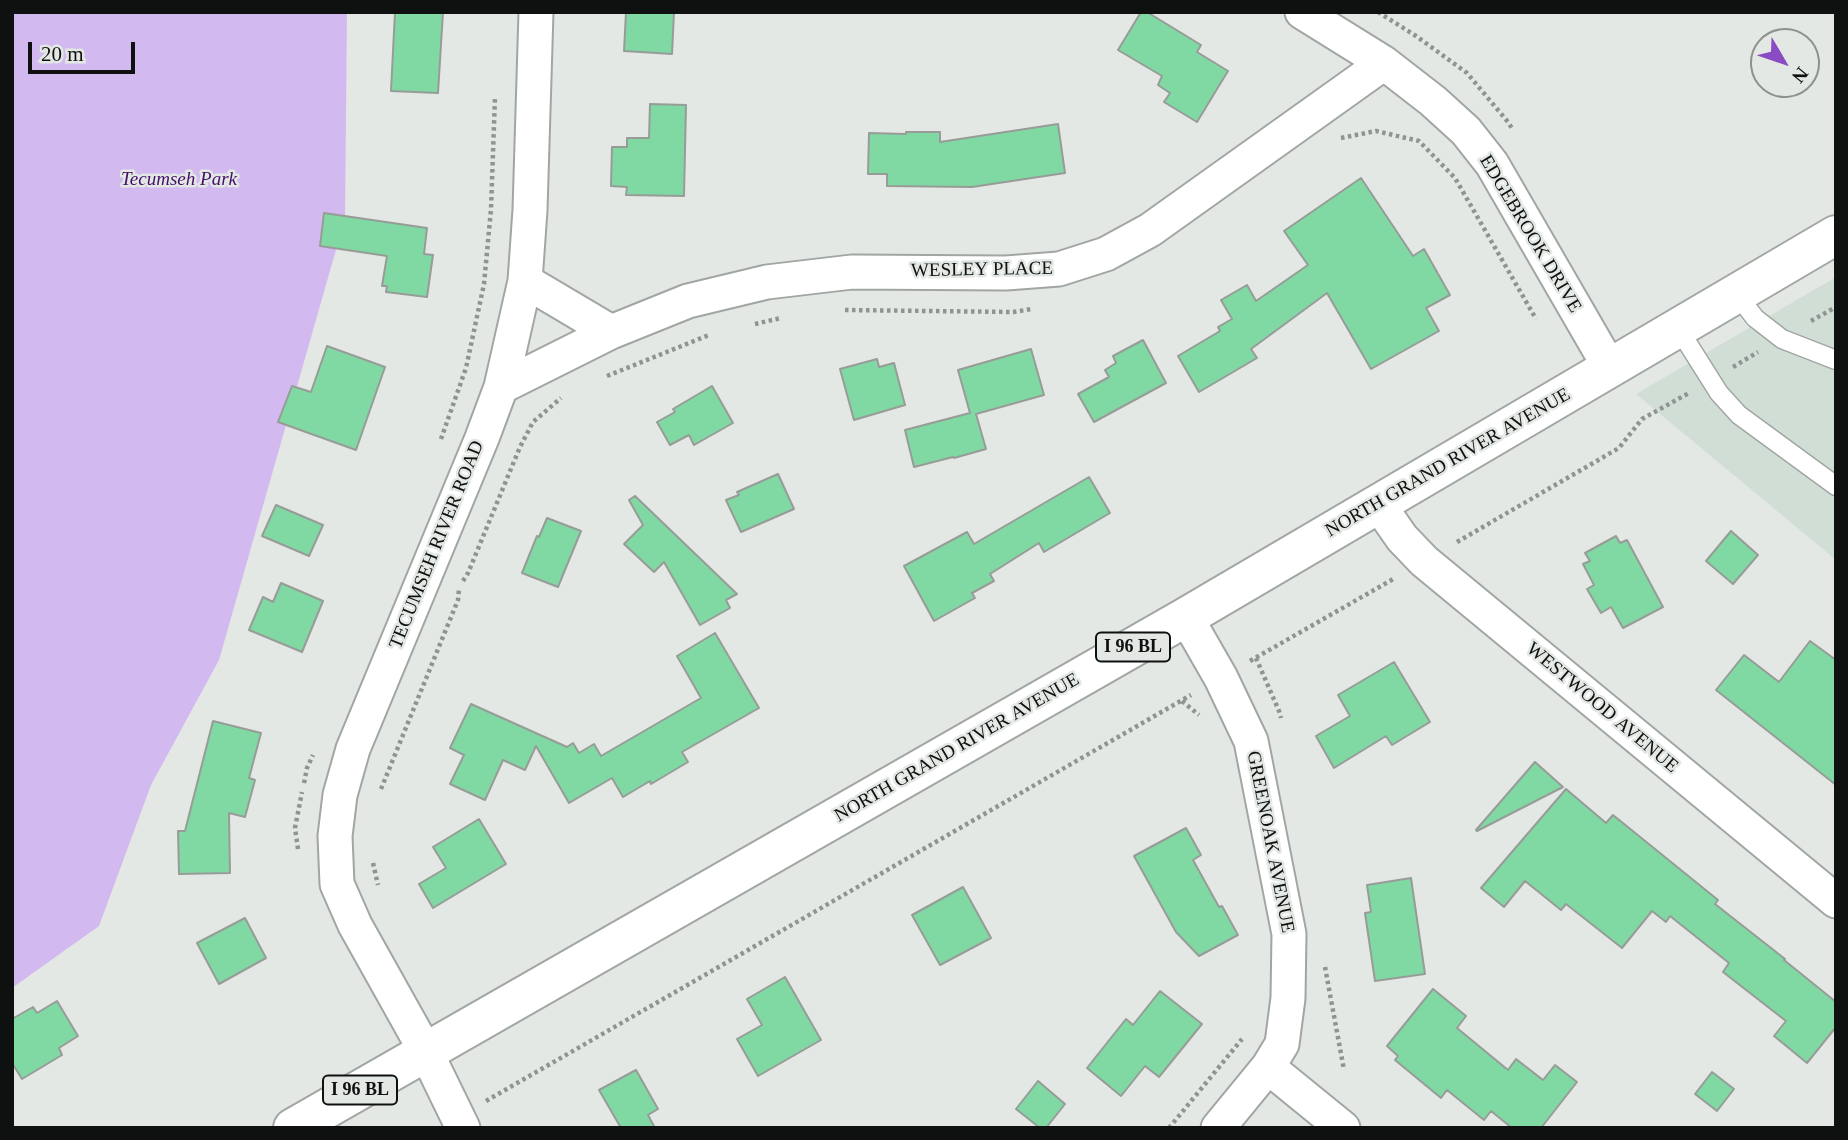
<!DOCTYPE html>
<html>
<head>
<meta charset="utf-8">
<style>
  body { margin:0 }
  #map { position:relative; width:1848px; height:1140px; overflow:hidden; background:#e3e8e4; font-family:"Times New Roman",serif }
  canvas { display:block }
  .frame { position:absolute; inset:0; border:14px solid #0f1110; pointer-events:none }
  .north { position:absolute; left:1750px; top:28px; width:70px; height:70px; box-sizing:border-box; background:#e3e8e4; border:2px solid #8e928f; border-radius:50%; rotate:129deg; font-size:19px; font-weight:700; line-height:28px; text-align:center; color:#0f1110 }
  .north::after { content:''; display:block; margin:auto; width:24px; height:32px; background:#8a4cc2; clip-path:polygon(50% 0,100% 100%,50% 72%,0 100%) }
  .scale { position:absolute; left:28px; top:42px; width:107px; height:32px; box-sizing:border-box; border:4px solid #0f1110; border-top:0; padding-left:9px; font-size:21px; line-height:24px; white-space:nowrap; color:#0f1110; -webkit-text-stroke:5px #e3e8e4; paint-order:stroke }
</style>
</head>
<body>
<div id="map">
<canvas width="1848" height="1140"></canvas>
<div class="frame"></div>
<div class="north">N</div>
<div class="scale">20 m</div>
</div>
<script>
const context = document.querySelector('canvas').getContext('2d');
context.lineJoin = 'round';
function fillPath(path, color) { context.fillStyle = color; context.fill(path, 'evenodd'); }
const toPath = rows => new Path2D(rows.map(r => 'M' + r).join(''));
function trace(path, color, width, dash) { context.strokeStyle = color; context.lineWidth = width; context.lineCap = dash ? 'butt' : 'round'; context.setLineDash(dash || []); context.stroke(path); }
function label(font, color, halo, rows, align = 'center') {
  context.font = font + ' "Times New Roman",serif'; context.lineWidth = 5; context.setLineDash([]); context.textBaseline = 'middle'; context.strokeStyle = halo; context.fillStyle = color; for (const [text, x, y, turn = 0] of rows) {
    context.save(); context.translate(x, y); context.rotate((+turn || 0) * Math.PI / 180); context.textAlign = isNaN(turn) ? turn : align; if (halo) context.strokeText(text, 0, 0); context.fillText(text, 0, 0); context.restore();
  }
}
fillPath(toPath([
  [1836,277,1836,560,1636,394]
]), '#d1ded5');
fillPath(toPath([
  [12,12,347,12,345,218,219,660,151,785,99,926,12,988]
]), '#d2b9f0');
const building = toPath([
  [395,12,443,12,438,93,391,91,395,12],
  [626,12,674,12,672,54,624,51,626,12],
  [1141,12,1147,12,1201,45,1197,52,1228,71,1197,122,1164,102,1170,93,1158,85,1162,76,1118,50,1141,12],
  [650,104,686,105,684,196,626,195,627,187,611,186,612,147,627,147,627,138,649,138,650,104],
  [1058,124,1065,173,972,187,887,186,887,174,868,174,869,133,906,134,906,132,940,132,940,142,1058,124],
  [1361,178,1413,256,1424,249,1450,295,1426,308,1439,331,1371,369,1327,293,1251,349,1257,358,1199,392,1178,356,1220,331,1218,327,1232,319,1221,300,1247,285,1256,301,1308,265,1284,231,1361,178],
  [324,213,427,228,424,254,433,255,427,297,386,292,387,286,382,286,387,256,320,246,324,213],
  [1143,340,1166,383,1094,422,1078,394,1109,377,1105,370,1116,363,1113,356,1143,340],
  [327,346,385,367,356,450,278,422,292,386,311,392,327,346],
  [1031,349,1044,395,976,414,986,449,954,458,953,457,914,467,905,430,970,413,958,370,1031,349],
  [877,359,879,367,894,363,905,405,854,420,840,369,877,359],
  [712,386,733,423,694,445,689,435,670,445,657,422,675,412,673,409,712,386],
  [778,474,794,509,741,532,726,500,739,495,737,492,778,474],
  [1089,477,1110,513,1044,552,1039,543,990,574,994,581,972,593,975,598,934,621,904,566,967,532,974,544,1089,477],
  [635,496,737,594,726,600,730,608,700,625,664,562,654,572,624,544,643,525,629,500,635,496],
  [276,505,323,525,309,556,262,536,276,505],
  [547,518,581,531,558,587,522,573,537,536,539,537,547,518],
  [1731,531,1758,555,1733,584,1706,561,1731,531],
  [1616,536,1620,543,1627,540,1663,607,1623,628,1611,607,1601,613,1587,589,1594,585,1583,564,1590,561,1585,553,1616,536],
  [281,583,323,601,302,652,249,630,263,597,273,602,281,583],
  [715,633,759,708,682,752,688,762,651,784,650,781,623,797,612,778,569,803,536,746,525,770,503,760,485,800,450,784,464,755,450,748,471,704,567,747,573,743,579,753,594,744,601,756,701,698,677,656,715,633],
  [1810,641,1836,660,1836,785,1716,690,1744,655,1779,682,1810,641],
  [1394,662,1430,722,1392,745,1386,736,1334,768,1316,736,1350,716,1338,695,1394,662],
  [213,721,261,733,249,778,255,780,245,817,229,813,230,873,179,874,178,831,185,831,213,721],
  [1535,762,1563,787,1477,831,1476,830,1535,762],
  [1566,789,1606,823,1613,815,1718,900,1715,904,1785,959,1784,960,1836,1002,1836,1027,1807,1063,1774,1036,1786,1021,1723,972,1729,963,1670,916,1666,922,1652,911,1622,948,1566,904,1561,910,1525,881,1504,907,1481,888,1566,789],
  [479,819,506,864,433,908,419,884,446,868,433,847,479,819],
  [1186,828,1201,855,1193,860,1219,907,1222,906,1238,935,1199,956,1176,932,1134,856,1186,828],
  [1411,878,1425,974,1375,981,1365,913,1371,912,1367,885,1411,878],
  [963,887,991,938,940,965,912,915,963,887],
  [245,918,266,958,219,984,197,943,245,918],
  [785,977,821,1040,758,1076,737,1039,762,1025,747,999,785,977],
  [1433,989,1466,1016,1457,1028,1508,1070,1516,1059,1543,1080,1555,1065,1577,1082,1541,1128,1512,1128,1491,1111,1484,1120,1447,1090,1441,1098,1395,1060,1398,1056,1387,1046,1433,989],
  [1160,991,1202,1024,1159,1077,1145,1066,1121,1096,1087,1068,1126,1019,1133,1025,1160,991],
  [57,1001,78,1036,59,1048,62,1055,22,1079,12,1063,12,1019,33,1007,37,1013,57,1001],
  [636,1070,658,1109,648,1115,655,1128,621,1128,599,1090,636,1070],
  [1712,1072,1734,1089,1717,1111,1695,1094,1712,1072],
  [1038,1081,1065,1104,1046,1128,1040,1128,1016,1109,1038,1081]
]);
fillPath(building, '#80d9a3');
trace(building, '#979c98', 2);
const service = toPath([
  [1736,293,1755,318,1782,339,1836,360],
  [1678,328,1719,393,1739,415,1836,486]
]);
const minor = toPath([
  [1302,12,1384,63,1433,101,1466,131,1492,164,1610,368],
  [611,332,688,301,767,282,852,272,1006,273,1059,269,1106,254,1150,230,1384,63],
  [501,387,611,332,525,281],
  [1379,505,1402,538,1424,561,1836,901],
  [1186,617,1221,678,1251,741,1289,934,1288,998,1282,1044,1268,1067,1343,1128],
  [463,1128,426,1052,355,925,337,884,335,836,340,795,353,749,482,438,501,387,525,281,530,210,536,12],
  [1218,1128,1268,1067]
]);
const primary = toPath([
  [293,1128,1186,617,1836,235]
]);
trace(service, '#a1a6a3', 21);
trace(minor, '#a1a6a3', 37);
trace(primary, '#a1a6a3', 42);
trace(toPath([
  [1378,12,1416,36,1467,73,1508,122,1513,130],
  [1341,138,1376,131,1419,141,1455,178,1536,319],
  [845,310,1013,312,1032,309],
  [1811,321,1836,307],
  [755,324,781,318],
  [1733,367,1758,352],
  [607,376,709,335],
  [441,439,466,368,484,284,491,209,495,97],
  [1457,542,1619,448,1642,419,1689,393],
  [463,581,468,573,520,447,533,422,561,398],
  [1256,658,1279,711,1281,718],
  [1250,661,1395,578],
  [1182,701,1199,715],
  [304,783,307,768,313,755],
  [381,789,458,600,459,589],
  [298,849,295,828,302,792],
  [373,863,378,885],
  [1325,967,1344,1070],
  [486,1101,1191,695],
  [1169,1128,1242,1039]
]), '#909491', 4.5, [3.5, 3.5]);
trace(service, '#fff', 18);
trace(minor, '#fff', 33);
trace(primary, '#fff', 38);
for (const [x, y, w] of [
  [1133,647,74],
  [360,1090,74]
]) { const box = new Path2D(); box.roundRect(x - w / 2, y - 14.5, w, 29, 5); context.fillStyle = '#e3e8e4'; context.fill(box); trace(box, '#0f1110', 2); }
label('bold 18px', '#0f1110', null, [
  ["I 96 BL",1133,647],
  ["I 96 BL",360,1090]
]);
label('italic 19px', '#440e6a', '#e3e8e4', [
  ["Tecumseh Park",179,180]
]);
label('19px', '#0f1110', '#e3e8e4', [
  ["EDGEBROOK DRIVE",1530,234,59],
  ["WESLEY PLACE",982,270,-1],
  ["NORTH GRAND RIVER AVENUE",1448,463,-30],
  ["TECUMSEH RIVER ROAD",437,545,-68],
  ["WESTWOOD AVENUE",1602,708,40],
  ["NORTH GRAND RIVER AVENUE",957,748,-30],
  ["GREENOAK AVENUE",1270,842,79]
]);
</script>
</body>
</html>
